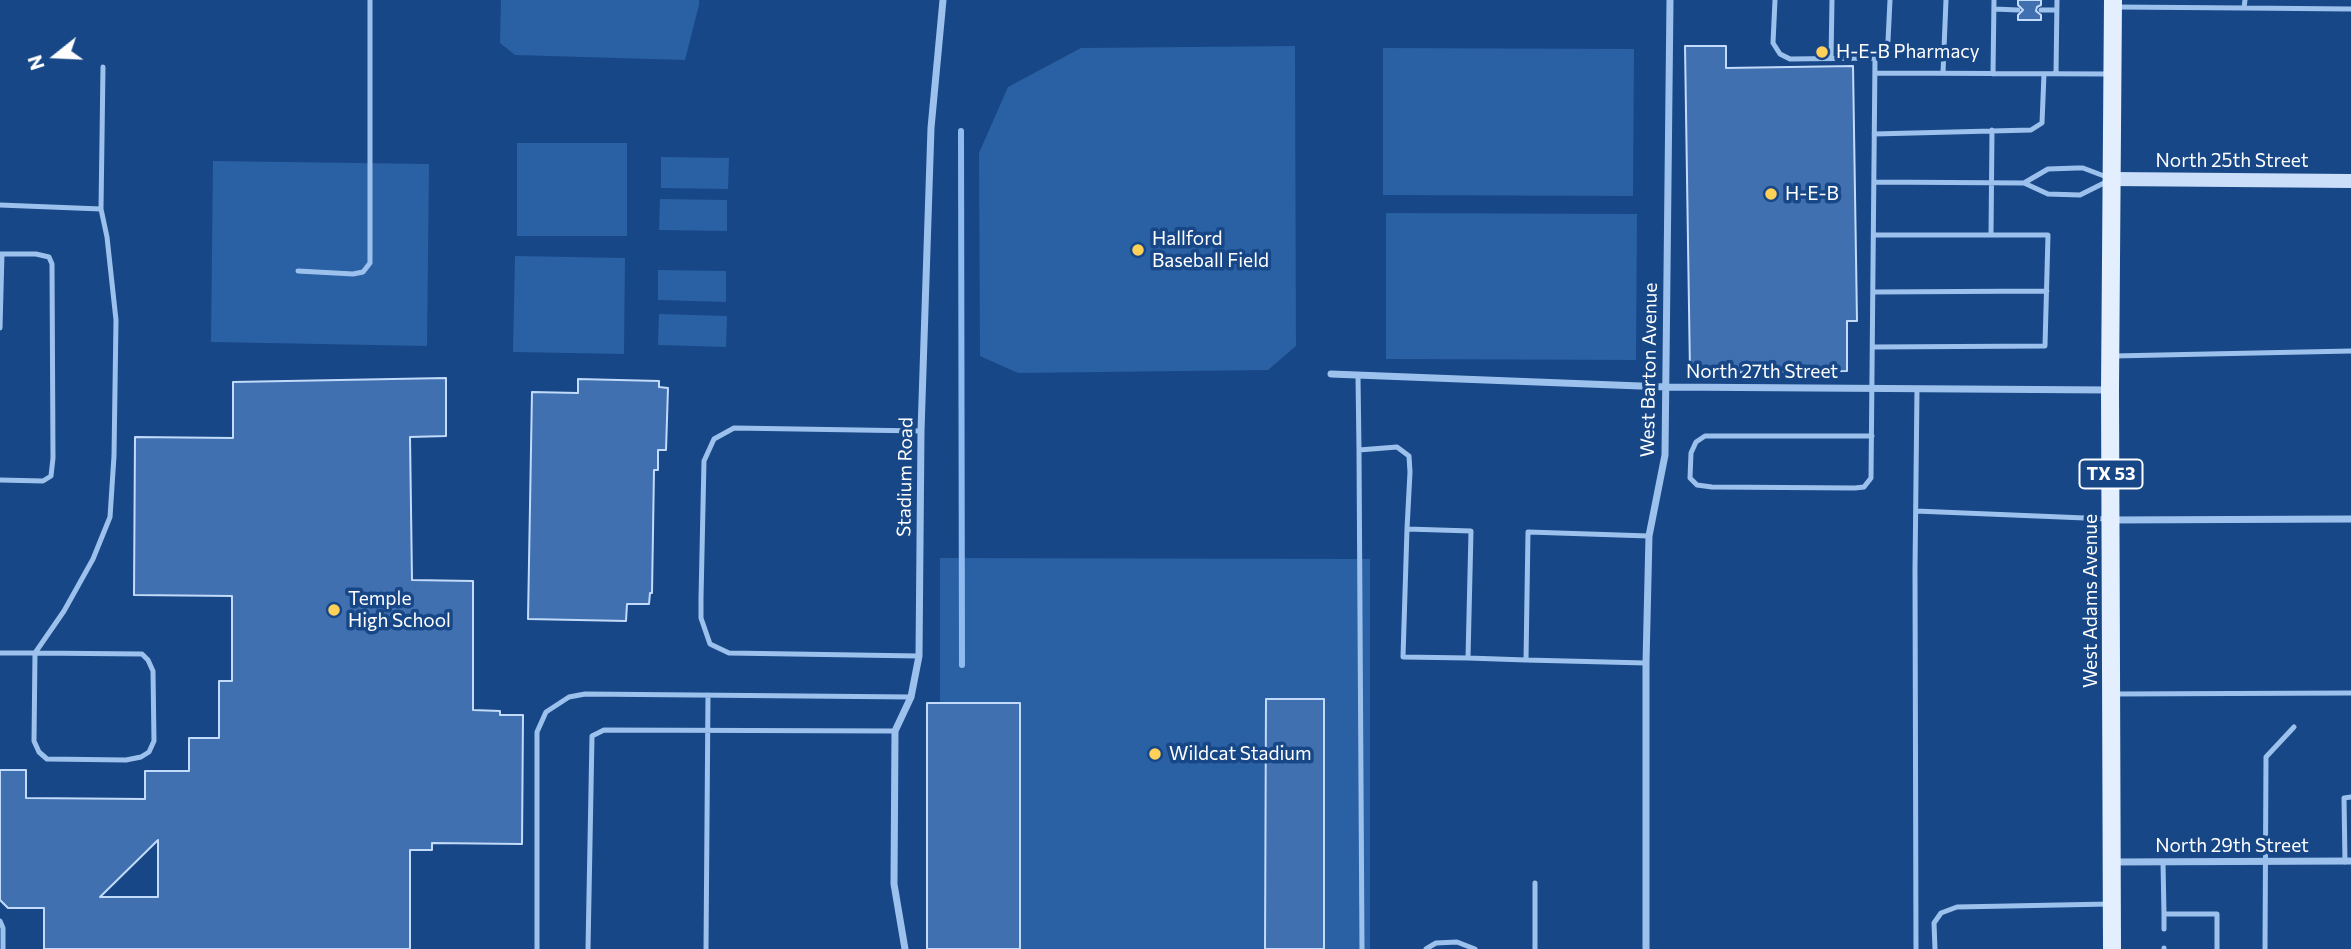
<!DOCTYPE html>
<html>
<head>
<meta charset="utf-8">
<style>
  body { margin:0 }
  #map { position:relative; width:2351px; height:949px; overflow:hidden; background:#174786; font-family:Commissioner,sans-serif }
  canvas { display:block }
  .north { position:absolute; left:21px; top:21px; width:70px; height:70px; -webkit-text-stroke:5px #174786; paint-order:stroke; rotate:252deg; font-size:19px; font-weight:700; line-height:28px; text-align:center; color:#fff }
  .north::after { content:''; display:block; margin:auto; width:24px; height:32px; background:#fff; clip-path:polygon(50% 0,100% 100%,50% 72%,0 100%) }
</style>
</head>
<body>
<div id="map">
<canvas width="2351" height="949"></canvas>
<div class="north">N</div>
</div>
<script>
const context = document.querySelector('canvas').getContext('2d');
context.lineJoin = 'round';
function fillPath(path, color) { context.fillStyle = color; context.fill(path, 'evenodd'); }
const toPath = rows => new Path2D(rows.map(r => 'M' + r).join(''));
function trace(path, color, width, dash) { context.strokeStyle = color; context.lineWidth = width; context.lineCap = dash ? 'butt' : 'round'; context.setLineDash(dash || []); context.stroke(path); }
function label(font, color, halo, rows, align = 'center') {
  context.font = font + ' Commissioner,sans-serif'; context.lineWidth = 7; context.setLineDash([]); context.textBaseline = 'middle'; context.strokeStyle = halo; context.fillStyle = color; for (const [text, x, y, turn = 0] of rows) {
    context.save(); context.translate(x, y); context.rotate((+turn || 0) * Math.PI / 180); context.textAlign = isNaN(turn) ? turn : align; if (halo) context.strokeText(text, 0, 0); context.fillText(text, 0, 0); context.restore();
  }
}
fillPath(toPath([
  [501,0,699,0,699,5,685,60,515,55,500,43],
  [1295,46,1296,346,1268,370,1018,373,980,356,979,153,1008,87,1081,48],
  [1383,48,1634,49,1633,196,1383,195],
  [517,143,627,143,627,236,517,236],
  [661,157,729,158,728,189,661,188],
  [213,161,429,164,427,346,211,342],
  [660,199,727,200,727,231,659,230],
  [1386,213,1637,214,1636,360,1386,359],
  [515,256,625,258,624,354,513,352],
  [658,270,726,271,726,302,658,300],
  [659,314,727,316,726,347,658,345],
  [940,558,1370,559,1370,949,940,949]
]), '#2a60a4');
trace(toPath([
  [961,131,962,665]
]), '#90bbf0', 6);
const building = toPath([
  [2018,0,2041,0,2041,5,2037,7,2036,11,2041,15,2041,20,2018,20,2018,15,2023,10,2018,5,2018,0],
  [1685,46,1726,46,1726,68,1853,66,1857,321,1847,321,1847,371,1690,373,1685,46],
  [446,378,446,436,410,437,412,580,473,581,473,710,500,711,500,715,523,715,522,844,432,843,432,850,410,850,410,949,44,949,44,908,8,908,0,900,0,770,26,770,26,798,145,799,145,771,189,771,189,738,219,738,219,681,232,681,232,596,134,595,135,437,233,438,233,382,446,378],
  [158,840,158,897,100,897,158,840],
  [578,379,659,381,659,387,668,388,666,450,658,450,658,470,654,470,652,593,650,593,649,604,627,604,626,621,528,619,532,392,578,393,578,379],
  [1266,699,1324,699,1324,949,1265,949,1266,699],
  [927,703,1020,703,1020,949,927,949,927,703]
]);
fillPath(building, '#4070b0');
trace(building, '#c3dbfa', 2);
trace(toPath([
  [1775,0,1773,43,1780,54,1790,59,1875,58,1871,478,1864,487,1855,488,1712,487,1697,485,1690,478,1691,453,1696,442,1705,436,1872,436],
  [2116,7,2244,8,2245,0],
  [2244,8,2351,9],
  [1994,9,2018,10],
  [2041,10,2056,10],
  [1875,58,1888,41,1890,0],
  [1831,59,1832,0],
  [1875,73,2110,74],
  [1943,73,1946,0],
  [1993,74,1994,0],
  [2056,74,2057,0],
  [1874,134,2031,130,2042,123,2044,74],
  [2077,168,2083,168,2112,179,2080,195,2048,194,2024,183,2048,169,2077,168],
  [1874,182,2024,183],
  [0,205,101,209,103,67],
  [1991,235,1992,130],
  [0,254,36,254,49,257,52,264,53,458,51,476,43,481,0,480],
  [298,271,353,274,363,272,370,263,370,0],
  [1874,292,2047,291],
  [0,328,2,254],
  [1873,347,2045,346,2048,235,1874,235],
  [2113,356,2351,351],
  [1358,376,1359,450,1397,447,1409,456,1410,472,1407,529],
  [1359,450,1362,949],
  [1916,511,2109,519],
  [0,653,35,653,142,654,148,660,153,671,154,741,149,752,141,757,126,760,47,759,39,752,34,741,35,653,64,611,93,559,110,517,114,456,116,320,107,237,101,209],
  [919,656,729,653,710,644,701,618,701,598,704,461,714,439,734,428,921,431],
  [1468,658,1403,657,1407,529,1471,531,1468,658,1526,660],
  [1646,663,1526,660,1528,532,1649,536],
  [2115,694,2351,693],
  [2163,862,2164,914,2217,914,2217,949],
  [2345,862,2344,798,2351,797],
  [0,921,3,928,3,949],
  [2164,929,2164,914],
  [537,949,537,732,546,712,569,697,585,694,911,697],
  [588,949,592,736,604,730,895,731],
  [706,949,708,695],
  [1426,949,1436,943,1457,942,1475,949],
  [1535,949,1535,883],
  [1916,949,1915,570,1917,389],
  [1935,949,1934,923,1941,913,1957,907,2110,904],
  [2164,949,2164,948],
  [2265,949,2266,757,2294,727]
]), '#9dc1ed', 5);
trace(toPath([
  [1331,374,1666,387,2109,390],
  [2111,520,2351,519],
  [2114,862,2351,861],
  [905,949,894,884,895,731,911,697,919,656,921,431,931,128,943,0],
  [1646,949,1646,663,1649,536,1665,455,1670,0]
]), '#9dc1ed', 7);
trace(toPath([
  [2112,179,2351,181]
]), '#cadef9', 14);
trace(toPath([
  [2112,949,2110,390,2113,0]
]), '#e3eeff', 18);
for (const [x, y, r, color] of [
  [1822,52,7,"#ffd159"],
  [1771,194,7,"#ffd159"],
  [1138,250,7,"#ffd159"],
  [334,610,7,"#ffd159"],
  [1155,754,7,"#ffd159"]
]) { const dot = new Path2D(); dot.arc(x, y, r, 0, 2 * Math.PI); context.fillStyle = color; context.fill(dot); trace(dot, '#174786', 2.5); }
for (const [x, y, w] of [
  [2111,474,63]
]) { const box = new Path2D(); box.roundRect(x - w / 2, y - 14.5, w, 29, 5); context.fillStyle = '#174786'; context.fill(box); trace(box, '#fff', 2); }
label('bold 18px', '#fff', null, [
  ["TX 53",2111,474]
]);
label('19px', '#fff', '#174786', [
  ["H-E-B Pharmacy",1836,52],
  ["H-E-B",1785,194],
  ["Hallford",1152,239],
  ["Baseball Field",1152,261],
  ["Temple",348,599],
  ["High School",348,621],
  ["Wildcat Stadium",1169,754]
], 'left');
label('19px', '#fff', '#174786', [
  ["North 25th Street",2232,161],
  ["West Barton Avenue",1649,370,-89],
  ["North 27th Street",1762,372],
  ["Stadium Road",905,477,-89],
  ["West Adams Avenue",2091,601,-90],
  ["North 29th Street",2232,846]
]);
</script>
</body>
</html>
